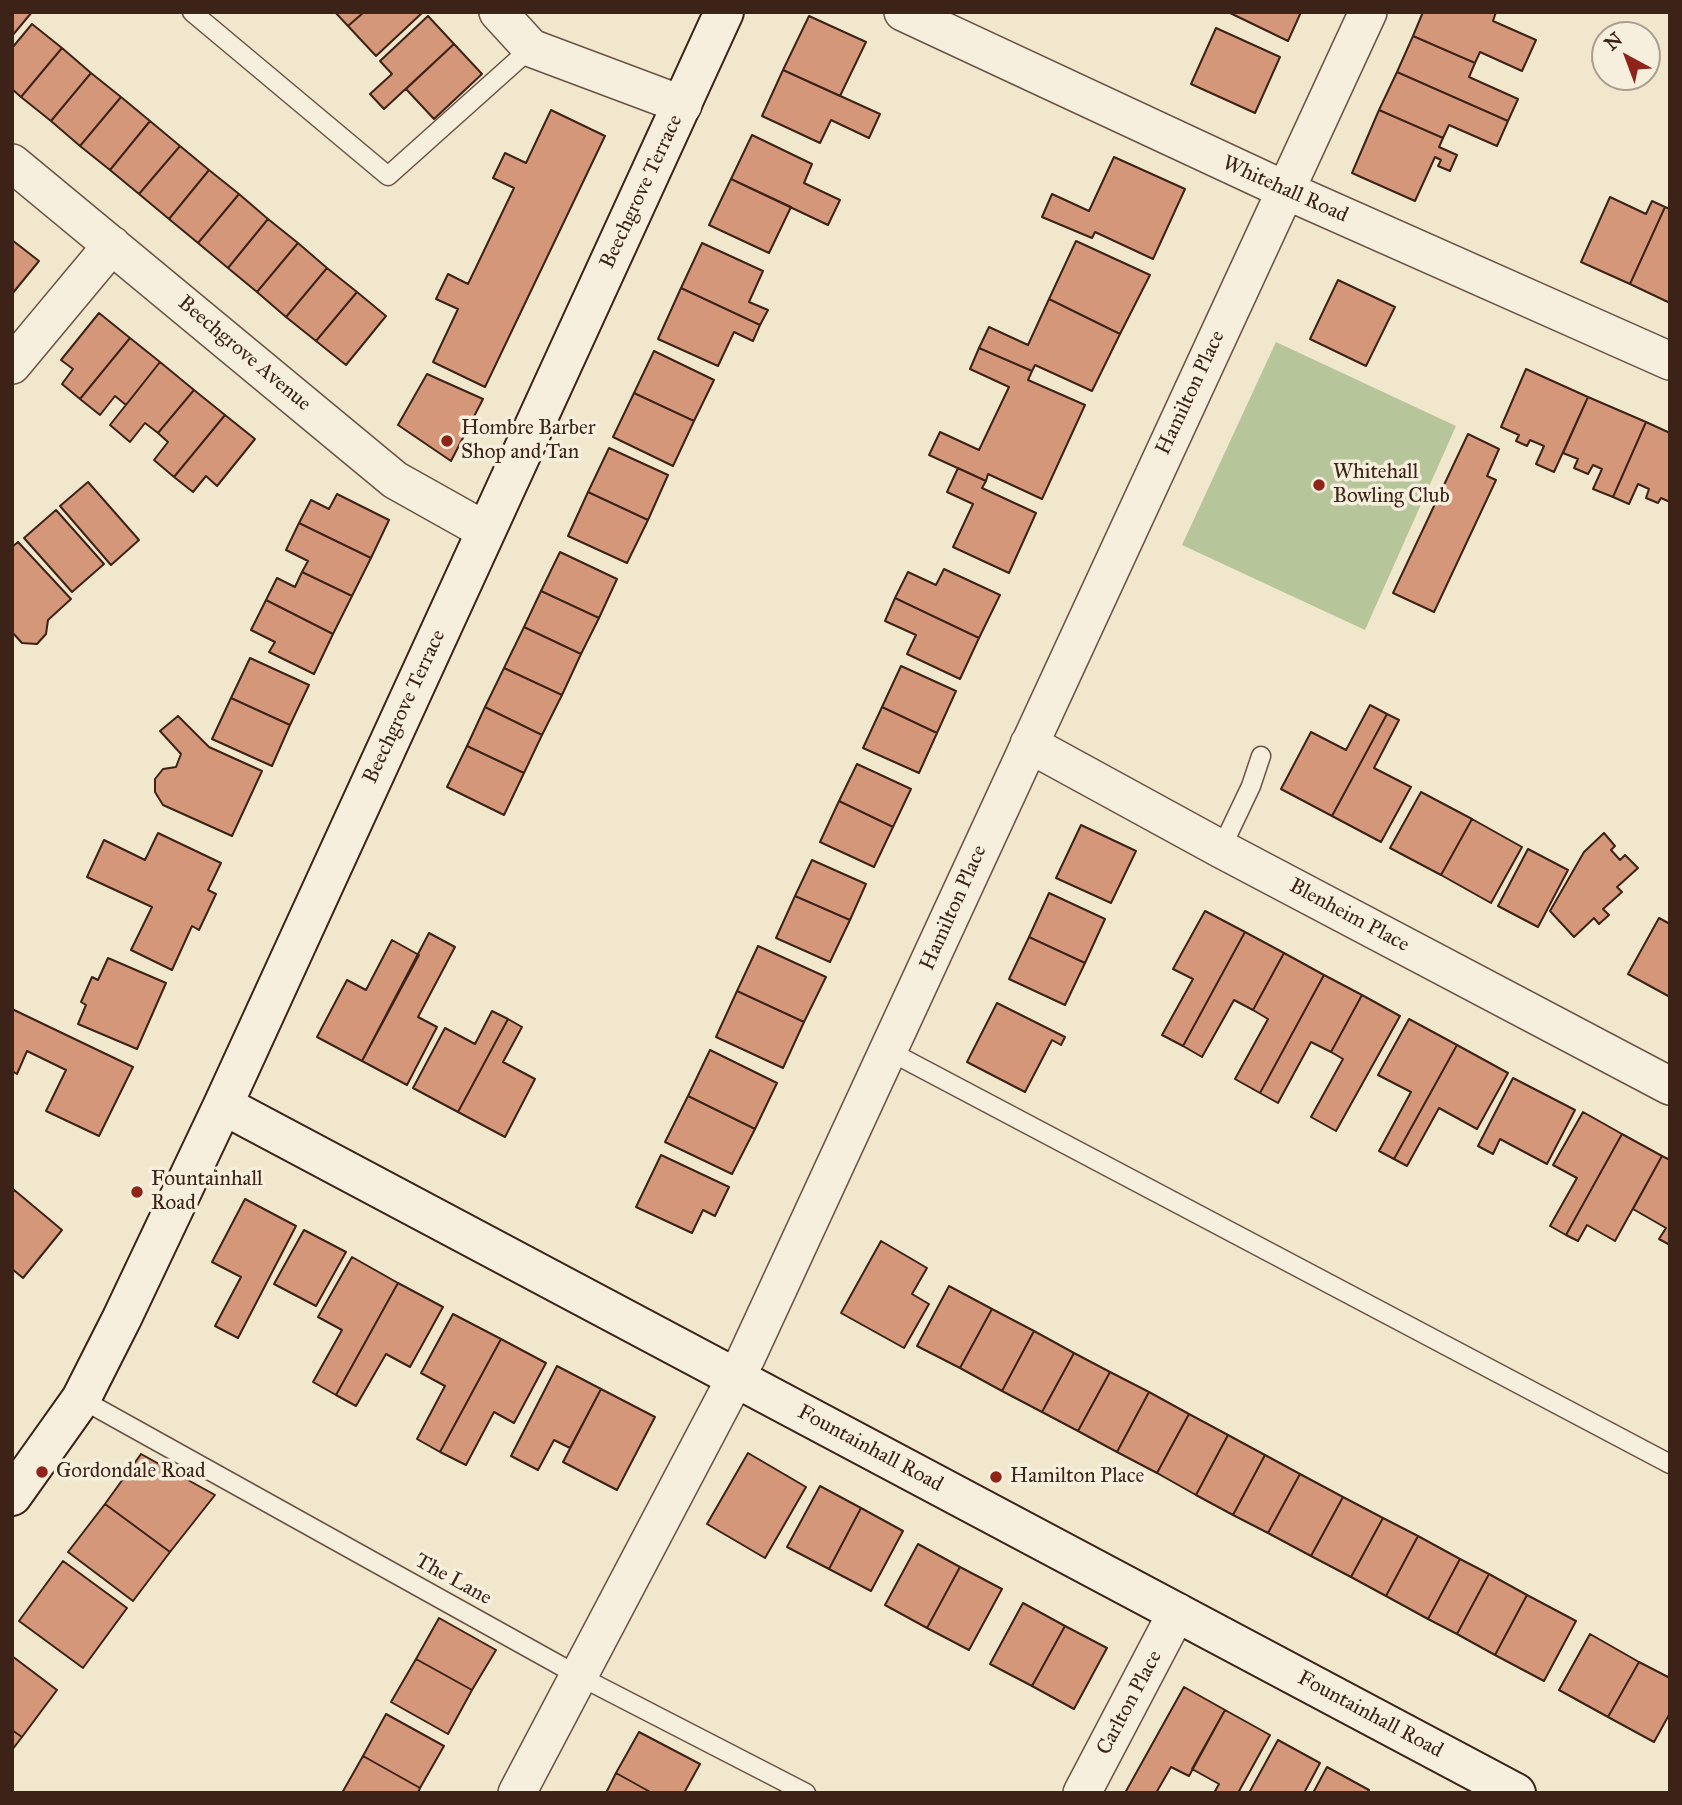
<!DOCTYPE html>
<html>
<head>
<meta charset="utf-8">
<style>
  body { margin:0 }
  #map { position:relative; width:1682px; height:1805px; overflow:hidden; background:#f1e7cc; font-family:"IM FELL Great Primer",serif }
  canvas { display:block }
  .frame { position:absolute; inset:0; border:14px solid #3d2217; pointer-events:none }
  .north { position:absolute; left:1591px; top:21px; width:70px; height:70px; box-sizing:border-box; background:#f6efde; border:2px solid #ac9d8e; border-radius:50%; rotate:319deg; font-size:19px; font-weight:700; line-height:28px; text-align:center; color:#3d2217 }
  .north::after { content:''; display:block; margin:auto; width:24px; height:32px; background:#8f2418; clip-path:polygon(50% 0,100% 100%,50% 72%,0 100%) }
</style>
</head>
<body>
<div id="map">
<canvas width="1682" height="1805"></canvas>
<div class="frame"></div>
<div class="north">N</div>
</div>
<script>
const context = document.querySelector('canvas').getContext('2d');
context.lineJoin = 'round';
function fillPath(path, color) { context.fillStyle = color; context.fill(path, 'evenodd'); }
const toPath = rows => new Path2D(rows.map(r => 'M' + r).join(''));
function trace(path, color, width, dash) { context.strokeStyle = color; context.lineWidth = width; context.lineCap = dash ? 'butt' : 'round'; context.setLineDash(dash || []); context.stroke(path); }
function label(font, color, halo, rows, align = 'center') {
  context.font = font + ' "IM FELL Great Primer",serif'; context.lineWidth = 7; context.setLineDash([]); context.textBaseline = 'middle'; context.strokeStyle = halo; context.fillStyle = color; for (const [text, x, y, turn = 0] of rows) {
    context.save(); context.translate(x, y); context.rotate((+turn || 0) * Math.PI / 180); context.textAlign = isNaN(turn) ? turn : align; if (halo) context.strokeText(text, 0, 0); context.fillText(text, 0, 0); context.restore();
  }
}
fillPath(toPath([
  [1276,342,1456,426,1365,630,1182,545]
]), '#b7c69a');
const building = toPath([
  [12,12,32,12,12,36,12,12],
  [335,12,364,12,348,26,335,12],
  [364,12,423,12,376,56,348,26,364,12],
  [1228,12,1301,12,1288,41,1228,12],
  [1423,12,1496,12,1493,21,1536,40,1522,71,1480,52,1475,63,1413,36,1423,12],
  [428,16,454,44,384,109,370,94,392,74,380,61,428,16],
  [809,16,866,42,840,96,783,70,809,16],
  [32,24,62,48,21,97,12,89,12,48,32,24],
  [1216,28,1280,57,1255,113,1191,84,1216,28],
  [1413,36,1475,63,1469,77,1518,99,1508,121,1397,72,1413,36],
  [454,44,482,74,434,119,406,89,454,44],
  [62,48,91,73,51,121,21,97,62,48],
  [783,70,880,114,869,138,831,120,820,143,762,116,783,70],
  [1397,72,1508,121,1497,146,1449,125,1443,138,1379,110,1397,72],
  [91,73,121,97,80,146,51,121,91,73],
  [121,97,150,121,110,170,80,146,121,97],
  [551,110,605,136,485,387,433,362,458,309,436,299,448,274,468,284,514,188,493,178,505,153,526,163,551,110],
  [1379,110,1443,138,1439,147,1457,155,1450,171,1438,166,1441,160,1435,157,1415,201,1352,173,1379,110],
  [150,121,180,146,139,194,110,170,150,121],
  [752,135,812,164,804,183,840,200,828,225,731,179,752,135],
  [180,146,209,170,169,219,139,194,180,146],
  [1114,157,1185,189,1153,259,1095,232,1092,238,1042,217,1052,194,1089,211,1114,157],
  [209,170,239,194,198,243,169,219,209,170],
  [731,179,791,207,769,253,709,225,731,179],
  [239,194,268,219,228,268,198,243,239,194],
  [1610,197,1646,214,1652,201,1665,207,1630,284,1581,262,1610,197],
  [1665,207,1670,209,1670,303,1630,284,1665,207],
  [268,219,298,243,257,292,228,268,268,219],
  [12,240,39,261,12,294,12,240],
  [1076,241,1150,275,1120,334,1049,299,1076,241],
  [298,243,327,268,286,317,257,292,298,243],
  [702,243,763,271,749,302,768,310,760,325,681,288,702,243],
  [327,268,357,292,316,341,286,317,327,268],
  [1338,280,1395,307,1366,366,1310,339,1338,280],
  [681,288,760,325,753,341,734,332,718,366,658,339,681,288],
  [357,292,386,316,346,365,316,341,357,292],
  [1049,299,1120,334,1092,391,1035,365,1032,371,979,348,989,327,1028,345,1049,299],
  [99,313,130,338,80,399,62,384,73,369,61,360,99,313],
  [130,338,160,362,126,405,115,396,100,415,80,399,130,338],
  [979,348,1032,371,1028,380,1085,405,1042,499,988,474,986,481,929,455,940,432,979,450,1009,387,970,369,979,348],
  [654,351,714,380,694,421,634,393,654,351],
  [160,362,194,390,158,433,145,423,130,442,110,425,160,362],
  [1526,369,1588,397,1554,472,1536,464,1544,446,1530,440,1527,446,1516,441,1519,435,1501,427,1526,369],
  [427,374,483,399,451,461,398,425,427,374],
  [194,390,225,415,174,477,154,460,168,442,158,433,194,390],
  [634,393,694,421,673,466,613,437,634,393],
  [1588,397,1646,422,1613,497,1593,489,1602,469,1593,465,1588,474,1574,468,1578,459,1563,453,1588,397],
  [225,415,255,439,217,486,206,476,193,492,174,477,225,415],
  [1646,422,1670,433,1670,502,1661,498,1658,503,1646,498,1649,489,1638,484,1629,504,1613,497,1646,422],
  [1468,434,1499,449,1487,476,1496,480,1434,612,1393,593,1468,434],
  [609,448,668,475,648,520,588,492,609,448],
  [958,468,986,481,982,488,1036,513,1009,573,953,547,973,504,947,492,958,468],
  [88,482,139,540,111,565,60,506,88,482],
  [588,492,648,520,627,563,568,536,588,492],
  [337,494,389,520,371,558,299,523,311,500,329,509,337,494],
  [56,510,104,564,72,592,24,538,56,510],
  [299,523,371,558,352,596,302,572,308,561,286,550,299,523],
  [18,542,71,599,48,620,46,634,37,644,22,643,12,632,12,547,18,542],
  [560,552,617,579,599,618,541,591,560,552],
  [944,569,1000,595,979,638,895,598,908,572,936,585,944,569],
  [302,572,352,596,333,634,266,600,277,578,295,587,302,572],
  [541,591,599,618,581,654,524,627,541,591],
  [895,598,979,638,960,679,907,654,916,635,885,621,895,598],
  [266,600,333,634,314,674,269,652,275,642,251,630,266,600],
  [524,627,581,654,562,695,504,668,524,627],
  [250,658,309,685,290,725,231,698,250,658],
  [901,666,956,691,937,733,882,707,901,666],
  [504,668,562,695,542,735,485,707,504,668],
  [231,698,290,725,272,766,212,739,231,698],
  [1370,705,1387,714,1332,816,1281,789,1311,732,1346,750,1370,705],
  [485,707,542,735,524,773,467,746,485,707],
  [882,707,937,733,919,773,863,748,882,707],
  [1387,714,1399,720,1374,768,1411,787,1381,842,1332,816,1387,714],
  [178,716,209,747,262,771,232,836,163,805,155,792,155,779,163,769,176,767,181,754,160,731,178,716],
  [467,746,524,773,504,815,447,787,467,746],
  [857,764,911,789,893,827,839,801,857,764],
  [1421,792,1472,819,1441,875,1390,848,1421,792],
  [839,801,893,827,874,867,820,842,839,801],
  [1472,819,1522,847,1491,903,1441,875,1472,819],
  [1081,825,1136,851,1111,903,1056,878,1081,825],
  [158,833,221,863,208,890,216,894,199,930,192,926,172,970,131,950,152,907,87,877,104,840,145,860,158,833],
  [1604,833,1615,846,1611,850,1620,860,1625,855,1638,868,1617,887,1622,892,1603,909,1609,915,1599,924,1594,918,1574,937,1550,911,1584,852,1604,833],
  [1528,849,1568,870,1538,927,1498,906,1528,849],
  [812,860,866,884,850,920,795,896,812,860],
  [1049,893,1105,919,1085,963,1029,937,1049,893],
  [795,896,850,920,830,962,776,938,795,896],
  [1205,911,1245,932,1183,1046,1162,1035,1193,979,1173,969,1205,911],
  [1659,918,1670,924,1670,997,1628,974,1659,918],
  [1245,932,1284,953,1253,1010,1234,1000,1202,1057,1183,1046,1245,932],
  [429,933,455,947,418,1017,437,1027,407,1085,362,1061,429,933],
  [1029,937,1085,963,1065,1005,1009,979,1029,937],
  [392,940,419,955,362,1061,317,1037,347,980,366,990,392,940],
  [758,946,826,977,804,1022,737,991,758,946],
  [1284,953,1324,975,1260,1093,1235,1079,1268,1019,1253,1010,1284,953],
  [108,958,166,983,137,1049,78,1024,86,1005,81,1002,92,977,98,980,108,958],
  [1324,975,1362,995,1331,1052,1311,1042,1278,1103,1260,1093,1324,975],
  [737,991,804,1022,783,1068,716,1037,737,991],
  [1362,995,1400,1016,1336,1131,1311,1117,1343,1059,1331,1052,1362,995],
  [997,1003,1065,1037,1061,1045,1052,1040,1025,1092,967,1062,997,1003],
  [12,1009,133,1067,99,1136,46,1111,66,1070,27,1051,17,1074,12,1071,12,1009],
  [492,1011,508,1019,458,1112,413,1088,445,1028,475,1044,492,1011],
  [508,1019,522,1027,503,1062,535,1079,505,1137,458,1112,508,1019],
  [1409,1019,1457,1045,1394,1159,1379,1151,1411,1092,1378,1075,1409,1019],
  [1457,1045,1508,1073,1477,1129,1439,1108,1407,1166,1394,1159,1457,1045],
  [710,1050,777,1083,755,1129,688,1096,710,1050],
  [1513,1078,1575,1110,1547,1164,1500,1139,1493,1154,1478,1146,1513,1078],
  [688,1096,755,1129,732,1174,665,1142,688,1096],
  [1583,1112,1622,1134,1566,1235,1550,1226,1577,1178,1553,1165,1583,1112],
  [1622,1134,1662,1156,1615,1241,1587,1225,1578,1241,1566,1235,1622,1134],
  [661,1155,729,1187,715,1216,703,1210,692,1233,636,1207,661,1155],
  [1662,1156,1670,1160,1670,1245,1659,1239,1666,1228,1633,1209,1662,1156],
  [13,1189,62,1230,23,1278,12,1269,13,1189],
  [245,1199,296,1226,238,1338,215,1326,241,1277,212,1262,245,1199],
  [304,1230,346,1252,316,1306,274,1284,304,1230],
  [881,1241,927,1268,912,1294,929,1304,904,1348,841,1313,881,1241],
  [352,1257,398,1283,336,1395,313,1382,342,1330,318,1317,352,1257],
  [398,1283,443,1307,410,1367,386,1354,356,1406,336,1395,398,1283],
  [949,1286,992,1309,960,1368,917,1346,949,1286],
  [992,1309,1034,1331,1002,1391,960,1368,992,1309],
  [453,1314,501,1339,440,1452,417,1439,445,1386,421,1373,453,1314],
  [1034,1331,1074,1353,1042,1412,1002,1391,1034,1331],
  [501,1339,546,1363,514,1423,494,1412,466,1465,440,1452,501,1339],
  [1074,1353,1110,1372,1078,1431,1042,1412,1074,1353],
  [557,1366,601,1389,570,1448,554,1440,538,1470,511,1456,557,1366],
  [1110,1372,1149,1392,1117,1452,1078,1431,1110,1372],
  [601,1389,655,1417,617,1490,563,1462,601,1389],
  [1149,1392,1189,1414,1157,1473,1117,1452,1149,1392],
  [1189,1414,1228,1435,1196,1495,1157,1473,1189,1414],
  [1228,1435,1265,1455,1233,1515,1196,1495,1228,1435],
  [748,1453,806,1487,765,1558,707,1524,748,1453],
  [141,1454,215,1495,170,1552,105,1504,141,1454],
  [1265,1455,1300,1474,1268,1533,1233,1515,1265,1455],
  [1300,1474,1343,1497,1311,1556,1268,1533,1300,1474],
  [820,1486,861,1508,829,1569,787,1547,820,1486],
  [1343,1497,1383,1518,1351,1577,1311,1556,1343,1497],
  [105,1504,170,1552,133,1601,68,1552,105,1504],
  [861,1508,903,1531,871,1591,829,1569,861,1508],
  [1383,1518,1418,1536,1386,1596,1351,1577,1383,1518],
  [1418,1536,1460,1559,1428,1619,1386,1596,1418,1536],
  [918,1544,960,1567,927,1628,885,1605,918,1544],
  [1460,1559,1489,1574,1457,1634,1428,1619,1460,1559],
  [63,1561,127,1608,83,1668,19,1621,63,1561],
  [960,1567,1002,1589,969,1650,927,1628,960,1567],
  [1489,1574,1527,1595,1495,1655,1457,1634,1489,1574],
  [1527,1595,1576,1621,1544,1681,1495,1655,1527,1595],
  [1023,1603,1065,1626,1032,1686,990,1664,1023,1603],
  [439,1618,496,1650,472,1690,416,1659,439,1618],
  [1065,1626,1107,1648,1074,1709,1032,1686,1065,1626],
  [1590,1634,1639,1662,1608,1717,1559,1690,1590,1634],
  [12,1656,57,1690,22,1737,12,1730,12,1656],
  [416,1659,472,1690,448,1734,391,1702,416,1659],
  [1639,1662,1670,1678,1670,1713,1654,1742,1608,1717,1639,1662],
  [1184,1687,1225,1710,1189,1776,1171,1767,1156,1793,1125,1793,1184,1687],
  [1225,1710,1270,1735,1238,1793,1214,1793,1219,1784,1192,1769,1225,1710],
  [386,1714,444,1746,420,1788,363,1756,386,1714],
  [12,1730,22,1737,12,1750,12,1730],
  [639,1732,700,1764,684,1793,652,1793,616,1773,639,1732],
  [1278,1740,1320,1763,1304,1793,1249,1793,1278,1740],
  [363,1756,420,1788,418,1793,342,1793,363,1756],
  [1327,1767,1369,1790,1367,1793,1313,1793,1327,1767],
  [616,1773,652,1793,606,1793,616,1773]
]);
fillPath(building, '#d4977a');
trace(building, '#3d2217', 2);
const lane = toPath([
  [192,12,388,176,531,48],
  [1221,849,1251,786,1261,756],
  [889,1051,1670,1464],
  [81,1399,579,1676,806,1793]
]);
const street = toPath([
  [498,12,531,48,683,105],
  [903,12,1285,190,1670,361],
  [12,163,395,480,486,531],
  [12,365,112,245],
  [1029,744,1221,849,1670,1086],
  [517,1793,746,1358,1368,12],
  [1082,1793,1177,1612]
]);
const secondary = toPath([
  [223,1105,1516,1793],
  [12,1496,81,1399,122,1318,223,1105,724,12]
]);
trace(lane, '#6a5344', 21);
trace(street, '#6a5344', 40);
trace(secondary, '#3d2217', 42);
trace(lane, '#f6efde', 18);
trace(street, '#f6efde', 37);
trace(secondary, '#f6efde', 38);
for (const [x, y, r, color] of [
  [447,441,7,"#8f2418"],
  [1319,485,7,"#8f2418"],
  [137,1192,7,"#8f2418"],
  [42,1472,7,"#8f2418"],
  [996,1477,7,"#8f2418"]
]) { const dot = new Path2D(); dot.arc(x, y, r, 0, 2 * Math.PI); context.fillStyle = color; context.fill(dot); trace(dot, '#f6efde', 2.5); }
label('21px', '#3d2217', '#f6efde', [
  ["Whitehall Road",1285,190,24],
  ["Beechgrove Terrace",642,192,-65],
  ["Beechgrove Avenue",244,354,40],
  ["Hamilton Place",1191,393,-65],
  ["Beechgrove Terrace",405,707,-65],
  ["Hamilton Place",954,908,-66],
  ["Blenheim Place",1349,916,28],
  ["Fountainhall Road",870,1449,28],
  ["The Lane",453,1580,29],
  ["Carlton Place",1130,1703,-62],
  ["Fountainhall Road",1370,1715,28]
]);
label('21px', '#3d2217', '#f6efde', [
  ["Hombre Barber",461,429],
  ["Shop and Tan",461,453],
  ["Whitehall",1333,473],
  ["Bowling Club",1333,497],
  ["Fountainhall",151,1180],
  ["Road",151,1204],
  ["Gordondale Road",56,1472],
  ["Hamilton Place",1010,1477]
], 'left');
</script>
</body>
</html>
